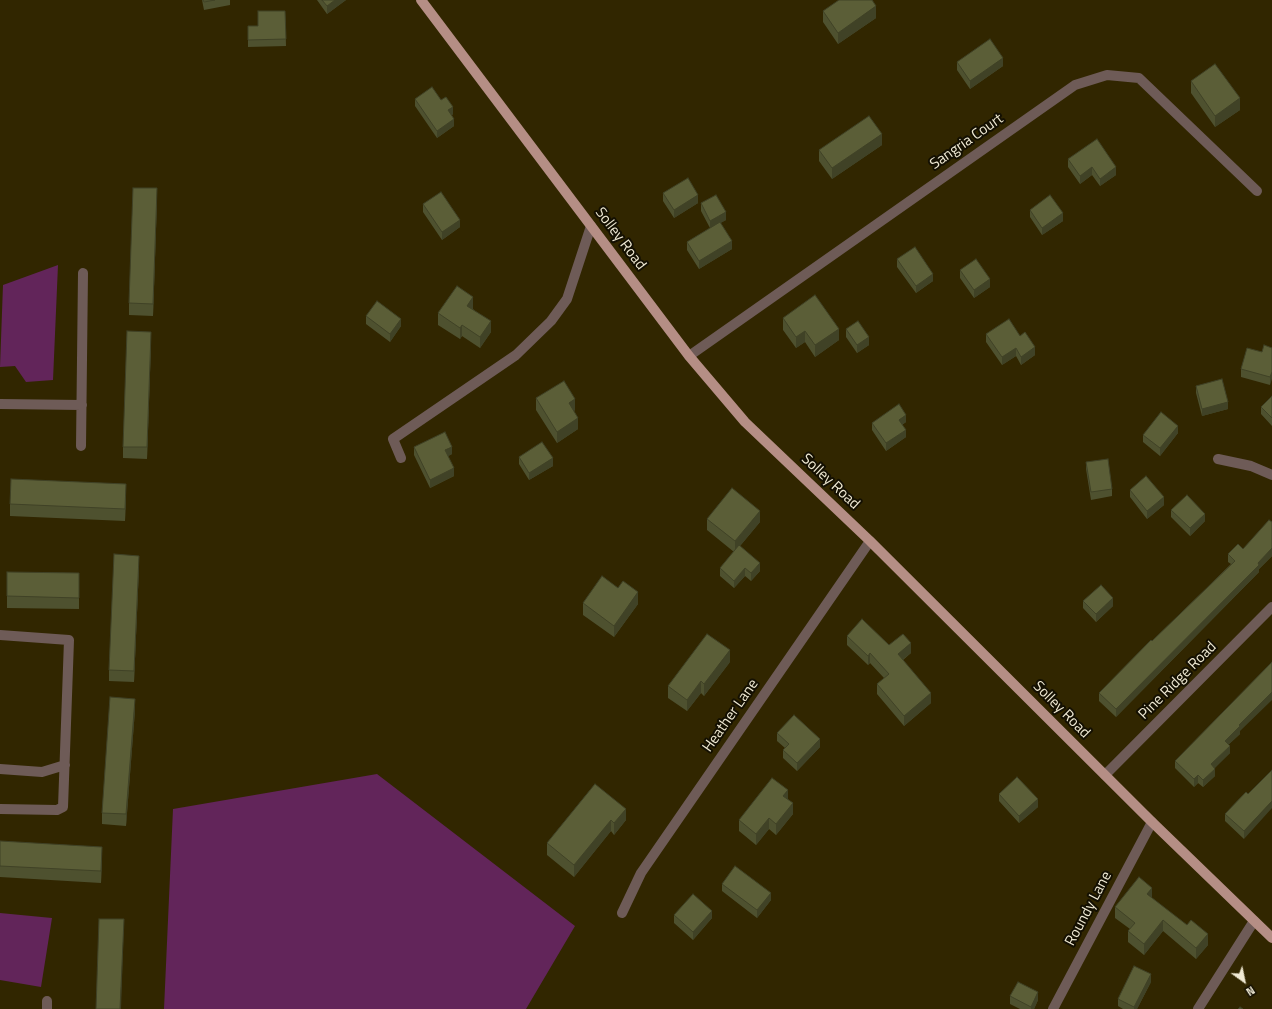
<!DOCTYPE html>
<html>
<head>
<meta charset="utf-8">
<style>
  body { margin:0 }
  #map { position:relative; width:1272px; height:1009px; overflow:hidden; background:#312600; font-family:"Titillium Web",sans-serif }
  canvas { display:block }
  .north { position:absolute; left:1224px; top:961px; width:40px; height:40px; -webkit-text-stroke:3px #141002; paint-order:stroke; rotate:147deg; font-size:11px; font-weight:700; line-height:16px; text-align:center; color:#f0ead4 }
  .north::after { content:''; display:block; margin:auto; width:14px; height:18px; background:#f0ead4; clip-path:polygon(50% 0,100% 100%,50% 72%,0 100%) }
</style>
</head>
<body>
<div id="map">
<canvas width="1272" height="1009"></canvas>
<div class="north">N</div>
</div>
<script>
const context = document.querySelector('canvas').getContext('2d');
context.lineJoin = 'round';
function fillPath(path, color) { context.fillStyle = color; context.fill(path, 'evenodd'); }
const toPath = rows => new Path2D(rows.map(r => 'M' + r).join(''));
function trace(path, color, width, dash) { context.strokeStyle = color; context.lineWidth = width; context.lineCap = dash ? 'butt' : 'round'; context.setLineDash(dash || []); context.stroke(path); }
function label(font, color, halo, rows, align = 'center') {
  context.font = font + ' "Titillium Web",sans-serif'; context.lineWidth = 4; context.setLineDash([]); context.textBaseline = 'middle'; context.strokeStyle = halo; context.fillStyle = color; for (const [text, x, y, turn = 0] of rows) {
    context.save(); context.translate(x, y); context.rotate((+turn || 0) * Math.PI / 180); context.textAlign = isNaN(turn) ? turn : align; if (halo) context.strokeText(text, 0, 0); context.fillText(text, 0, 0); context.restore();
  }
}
fillPath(toPath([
  [58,265,53,380,26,382,15,366,0,367,3,285],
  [377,774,575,926,526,1009,164,1009,173,809],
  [0,913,52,918,41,987,0,980]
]), '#62255a');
trace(toPath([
  [689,356,1075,85,1107,75,1139,78,1257,191],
  [0,404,82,405],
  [81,446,83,273],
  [401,458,393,439,516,355,551,321,567,299,591,226],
  [1218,459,1251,466,1272,475],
  [0,635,69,640,63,807,57,810,0,809],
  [0,769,42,772,65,765],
  [1105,775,1272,607],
  [622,913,641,873,870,541],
  [47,1009,47,1001],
  [1053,1009,1152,822],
  [1198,1009,1254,921]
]), '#6e5b57', 10);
trace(toPath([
  [421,0,689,356,745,422,870,541,1152,822,1272,938]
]), '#b58e85', 10);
fillPath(toPath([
  [202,0,230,0,230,5,204,10],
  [317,0,346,0,327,14],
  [285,11,286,46,248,47,248,26,258,26],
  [823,11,876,18,838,44,823,22],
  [957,62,1003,66,970,89,957,70],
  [1191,81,1240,110,1215,127,1191,93],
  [415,99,441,100,453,114,452,115,454,126,437,138,415,106],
  [882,145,832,179,819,161,819,150],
  [1068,159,1116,175,1100,186,1092,175,1080,184,1068,167],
  [663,193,698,203,674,218,663,201],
  [157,200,153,316,129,315,129,303],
  [701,203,726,220,720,223,732,249,699,269,687,250,687,242,710,228,701,211],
  [423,204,460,227,442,240,423,212],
  [1030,210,1063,221,1042,235,1030,217],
  [897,259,933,281,916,293,897,267],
  [960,270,990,287,974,298,960,278],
  [473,308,473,309,491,332,480,348,462,336,460,339,438,325,438,313],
  [366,316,401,326,390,342,366,324],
  [783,318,839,340,815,357,805,342,796,348,783,330],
  [846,329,869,345,857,353,846,337],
  [986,334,1020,336,1035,355,1021,365,1016,356,1002,365,986,342],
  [151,344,147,459,123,458,123,447],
  [1272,348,1270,385,1241,377,1241,369,1262,352],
  [1196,386,1228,409,1202,416,1196,393],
  [1272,396,1272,426,1261,414,1261,407],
  [536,398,575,410,574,411,578,429,557,443,536,410],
  [906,422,902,425,906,437,886,451,872,430,872,423],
  [1178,433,1160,456,1143,442,1143,435],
  [414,447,452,454,448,456,454,476,430,488,414,455],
  [519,457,553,466,529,480,519,464],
  [1086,462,1112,489,1112,496,1091,500,1086,469],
  [1130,490,1164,505,1147,519,1130,497],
  [126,496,125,521,10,516,10,504],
  [1171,510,1205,521,1190,536,1171,517],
  [707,519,760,522,740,546,760,571,751,581,745,576,734,588,720,576,720,568,734,552,707,530],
  [1272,522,1272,556,1259,569,1259,572,1116,717,1099,701,1099,693,1231,564,1228,562,1228,554,1243,549],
  [139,567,134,682,109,681,109,670],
  [79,573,79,609,7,608,7,596],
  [1083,601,1113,606,1096,622,1083,608],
  [583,603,638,604,614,637,583,615],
  [847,636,889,645,911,653,903,660,931,703,904,726,877,694,877,684,884,678,870,663,868,665,847,645],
  [730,662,704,696,701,693,687,711,668,698,668,686],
  [135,710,126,826,102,824,102,813],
  [1240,731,1240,734,1229,744,1230,753,1214,768,1215,776,1203,787,1198,783,1194,787,1175,768,1175,761],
  [777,733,820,747,797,771,783,758,783,750,785,748,777,741],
  [595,784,626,820,614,835,611,831,574,877,547,855,547,843],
  [1246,792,1244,839,1225,821,1225,814],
  [999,794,1038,807,1019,823,999,801],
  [788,799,793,814,776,835,769,829,756,845,739,831,739,820],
  [0,841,102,858,101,883,0,877],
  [722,884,771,900,757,918,722,891],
  [1152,898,1208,945,1196,959,1163,931,1144,955,1128,942,1128,931,1130,929,1115,918,1115,907],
  [674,915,712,918,693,940,674,923],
  [1151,982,1137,1009,1123,1009,1118,1006,1118,999],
  [1010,996,1038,1000,1034,1009,1020,1009,1010,1004]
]), '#4e512f');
fillPath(toPath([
  [335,0,346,0,327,14,327,6],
  [876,6,876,18,838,44,838,33],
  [1003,58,1003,66,970,89,970,81],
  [1240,98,1240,110,1215,127,1215,116],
  [453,107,453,114,448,118,448,110],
  [454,119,454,126,437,138,437,131],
  [882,134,882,145,832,179,832,168],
  [1092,167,1092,175,1080,184,1080,176],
  [1116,167,1116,175,1100,186,1100,179],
  [157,188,157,200,153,316,153,304],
  [698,195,698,203,674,218,674,210],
  [726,212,726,220,710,229,710,221],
  [1063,213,1063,221,1042,235,1042,228],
  [460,220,460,227,442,240,442,232],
  [732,241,732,249,699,269,699,261],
  [933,274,933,281,916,293,916,286],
  [990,279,990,287,974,298,974,290],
  [473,297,473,308,467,317,467,306],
  [401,319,401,326,390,342,390,334],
  [491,321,491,332,480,348,480,337],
  [462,325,462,336,460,339,460,328],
  [839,329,839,340,815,357,815,345],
  [805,331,805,342,796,348,796,337],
  [151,332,151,344,147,459,147,447],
  [869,337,869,345,857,353,857,345],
  [1035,347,1035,355,1021,365,1021,357],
  [1016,348,1016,356,1002,365,1002,357],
  [1272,372,1272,379,1270,385,1270,377],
  [575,399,575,410,569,414,569,403],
  [1228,402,1228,409,1202,416,1202,409],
  [906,415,906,422,899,427,899,420],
  [578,418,578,429,557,443,557,432],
  [1178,426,1178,433,1160,456,1160,448],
  [906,430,906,437,886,451,886,443],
  [452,447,452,454,445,458,445,450],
  [553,458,553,466,529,480,529,473],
  [454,468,454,476,430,488,430,480],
  [126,484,126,496,125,521,125,509],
  [1164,497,1164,505,1147,519,1147,511],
  [760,511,760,522,735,552,735,541],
  [1205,514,1205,521,1190,536,1190,528],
  [1272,548,1272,556,1259,569,1259,572,1116,717,1116,709],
  [139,556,139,567,134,682,134,671],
  [760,563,760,571,751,581,751,573],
  [745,568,745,576,734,588,734,581],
  [638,592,638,604,614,637,614,626],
  [1113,598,1113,606,1096,622,1096,614],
  [911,643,911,653,898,663,898,654],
  [730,650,730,662,704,696,704,684],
  [870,653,870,663,868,665,868,656],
  [701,681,701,693,687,711,687,700],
  [1272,692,1272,700,1240,731,1240,734,1225,748,1225,741,1239,725],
  [931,693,931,703,904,726,904,716],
  [135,699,135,710,126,826,126,814],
  [820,739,820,747,797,771,797,763],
  [1230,746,1230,753,1211,772,1211,764],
  [1215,769,1215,776,1203,787,1203,780],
  [1198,775,1198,783,1194,787,1194,779],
  [788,790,788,802,783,796],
  [1038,799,1038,807,1019,823,1019,816],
  [1272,801,1272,808,1244,839,1244,831],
  [793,803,793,814,776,835,776,824],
  [626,809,626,820,614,835,614,823],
  [769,818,769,829,756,845,756,834],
  [611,820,611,831,574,877,574,865],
  [102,847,102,858,101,883,101,871],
  [1152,888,1152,898,1147,894],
  [771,893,771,900,757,918,757,910],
  [712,911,712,918,693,940,693,932],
  [124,919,121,1009,120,1009],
  [1163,920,1163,931,1144,955,1144,944],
  [1208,934,1208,945,1196,959,1196,948],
  [1151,974,1151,982,1137,1009,1134,1009,1134,1007],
  [1038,992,1038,1000,1034,1009,1031,1009,1031,1007]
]), '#404226');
const building = toPath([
  [203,0,215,0,204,2,203,0],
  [322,0,335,0,327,6,322,0],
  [839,0,872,0,876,6,838,33,823,11,839,0],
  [258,11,285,11,286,39,248,40,248,26,258,26,258,11],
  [990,39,1003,58,970,81,957,62,990,39],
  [1215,64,1240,98,1215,116,1191,81,1215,64],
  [432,87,441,100,446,97,453,107,448,110,454,119,437,131,415,99,432,87],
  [869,116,882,134,832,168,819,150,869,116],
  [1097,139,1116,167,1100,179,1092,167,1080,176,1068,159,1097,139],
  [688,178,698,195,674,210,663,193,688,178],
  [133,188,157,188,153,304,129,303,133,188],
  [441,192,460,220,442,232,423,204,441,192],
  [716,195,726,212,710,221,701,203,716,195],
  [1050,195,1063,213,1042,228,1030,210,1050,195],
  [720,222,732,241,699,261,687,242,720,222],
  [915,247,933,274,916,286,897,259,915,247],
  [976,259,990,279,974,290,960,270,976,259],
  [457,286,473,297,467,306,491,321,480,337,462,325,460,328,438,313,457,286],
  [815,295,839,329,815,345,805,331,796,337,783,318,815,295],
  [377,301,401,319,390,334,366,316,377,301],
  [1009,319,1020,336,1025,332,1035,347,1021,357,1016,348,1002,357,986,334,1009,319],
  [858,321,869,337,857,345,846,329,858,321],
  [127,331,151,332,147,447,123,447,127,331],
  [1264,345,1272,348,1272,372,1270,377,1241,369,1247,348,1262,352,1264,345],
  [1222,379,1228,402,1202,409,1196,386,1222,379],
  [564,381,575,399,569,403,578,418,557,432,536,398,564,381],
  [1272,396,1272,418,1261,407,1272,396],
  [899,404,906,415,899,420,906,430,886,443,872,423,899,404],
  [1161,412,1178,426,1160,448,1143,435,1161,412],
  [445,432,452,447,445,450,454,468,430,480,414,447,445,432],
  [542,442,553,458,529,473,519,457,542,442],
  [1108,459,1112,489,1091,492,1086,462,1108,459],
  [1146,476,1164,497,1147,511,1130,490,1146,476],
  [11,479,126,484,125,509,10,504,11,479],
  [732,488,760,511,735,541,707,519,732,488],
  [1187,495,1205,514,1190,528,1171,510,1187,495],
  [1269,520,1272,522,1272,548,1258,563,1259,565,1116,709,1099,693,1151,640,1152,641,1235,561,1228,554,1238,544,1243,549,1269,520],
  [739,545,760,563,751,573,745,568,734,581,720,568,739,545],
  [114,554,139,556,134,671,109,670,114,554],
  [7,572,79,573,79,598,7,596,7,572],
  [602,576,618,588,623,581,638,592,614,626,583,603,602,576],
  [1101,585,1113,598,1096,614,1083,601,1101,585],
  [862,619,889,645,903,634,911,643,898,654,931,693,904,716,877,684,889,674,870,653,868,656,847,636,862,619],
  [707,634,730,650,704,684,701,681,687,700,668,686,707,634],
  [1272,662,1272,692,1239,725,1240,726,1225,741,1230,746,1211,764,1215,769,1203,780,1198,775,1194,779,1175,761,1272,662],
  [110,697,135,699,126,814,102,813,110,697],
  [794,715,820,739,797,763,783,750,789,744,777,733,794,715],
  [1272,770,1272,801,1244,831,1225,814,1246,792,1248,794,1272,770],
  [1017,777,1038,799,1019,816,999,794,1017,777],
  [772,778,788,790,783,796,793,803,776,824,769,818,756,834,739,820,772,778],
  [595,784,626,809,614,823,611,820,574,865,547,843,595,784],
  [0,841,102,847,101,871,0,866,0,841],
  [735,866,771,893,757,910,722,884,735,866],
  [1139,877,1152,888,1147,894,1187,925,1191,920,1208,934,1196,948,1163,920,1144,944,1128,931,1135,923,1115,907,1139,877],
  [693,894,712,911,693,932,674,915,693,894],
  [99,919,124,919,120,1009,96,1009,99,919],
  [1134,966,1151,974,1134,1007,1118,999,1134,966],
  [1018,982,1038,992,1031,1007,1010,996,1018,982],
  [1240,1007,1243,1009,1238,1009,1240,1007]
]);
fillPath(building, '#5b5e37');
trace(building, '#404226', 1);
label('15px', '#f0ead4', '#141002', [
  ["Sangria Court",967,142,-35],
  ["Solley Road",620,239,53],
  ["Solley Road",830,482,43],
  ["Pine Ridge Road",1178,681,-45],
  ["Solley Road",1061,710,45],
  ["Heather Lane",731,716,-55],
  ["Roundy Lane",1089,909,-62]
]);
</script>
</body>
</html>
